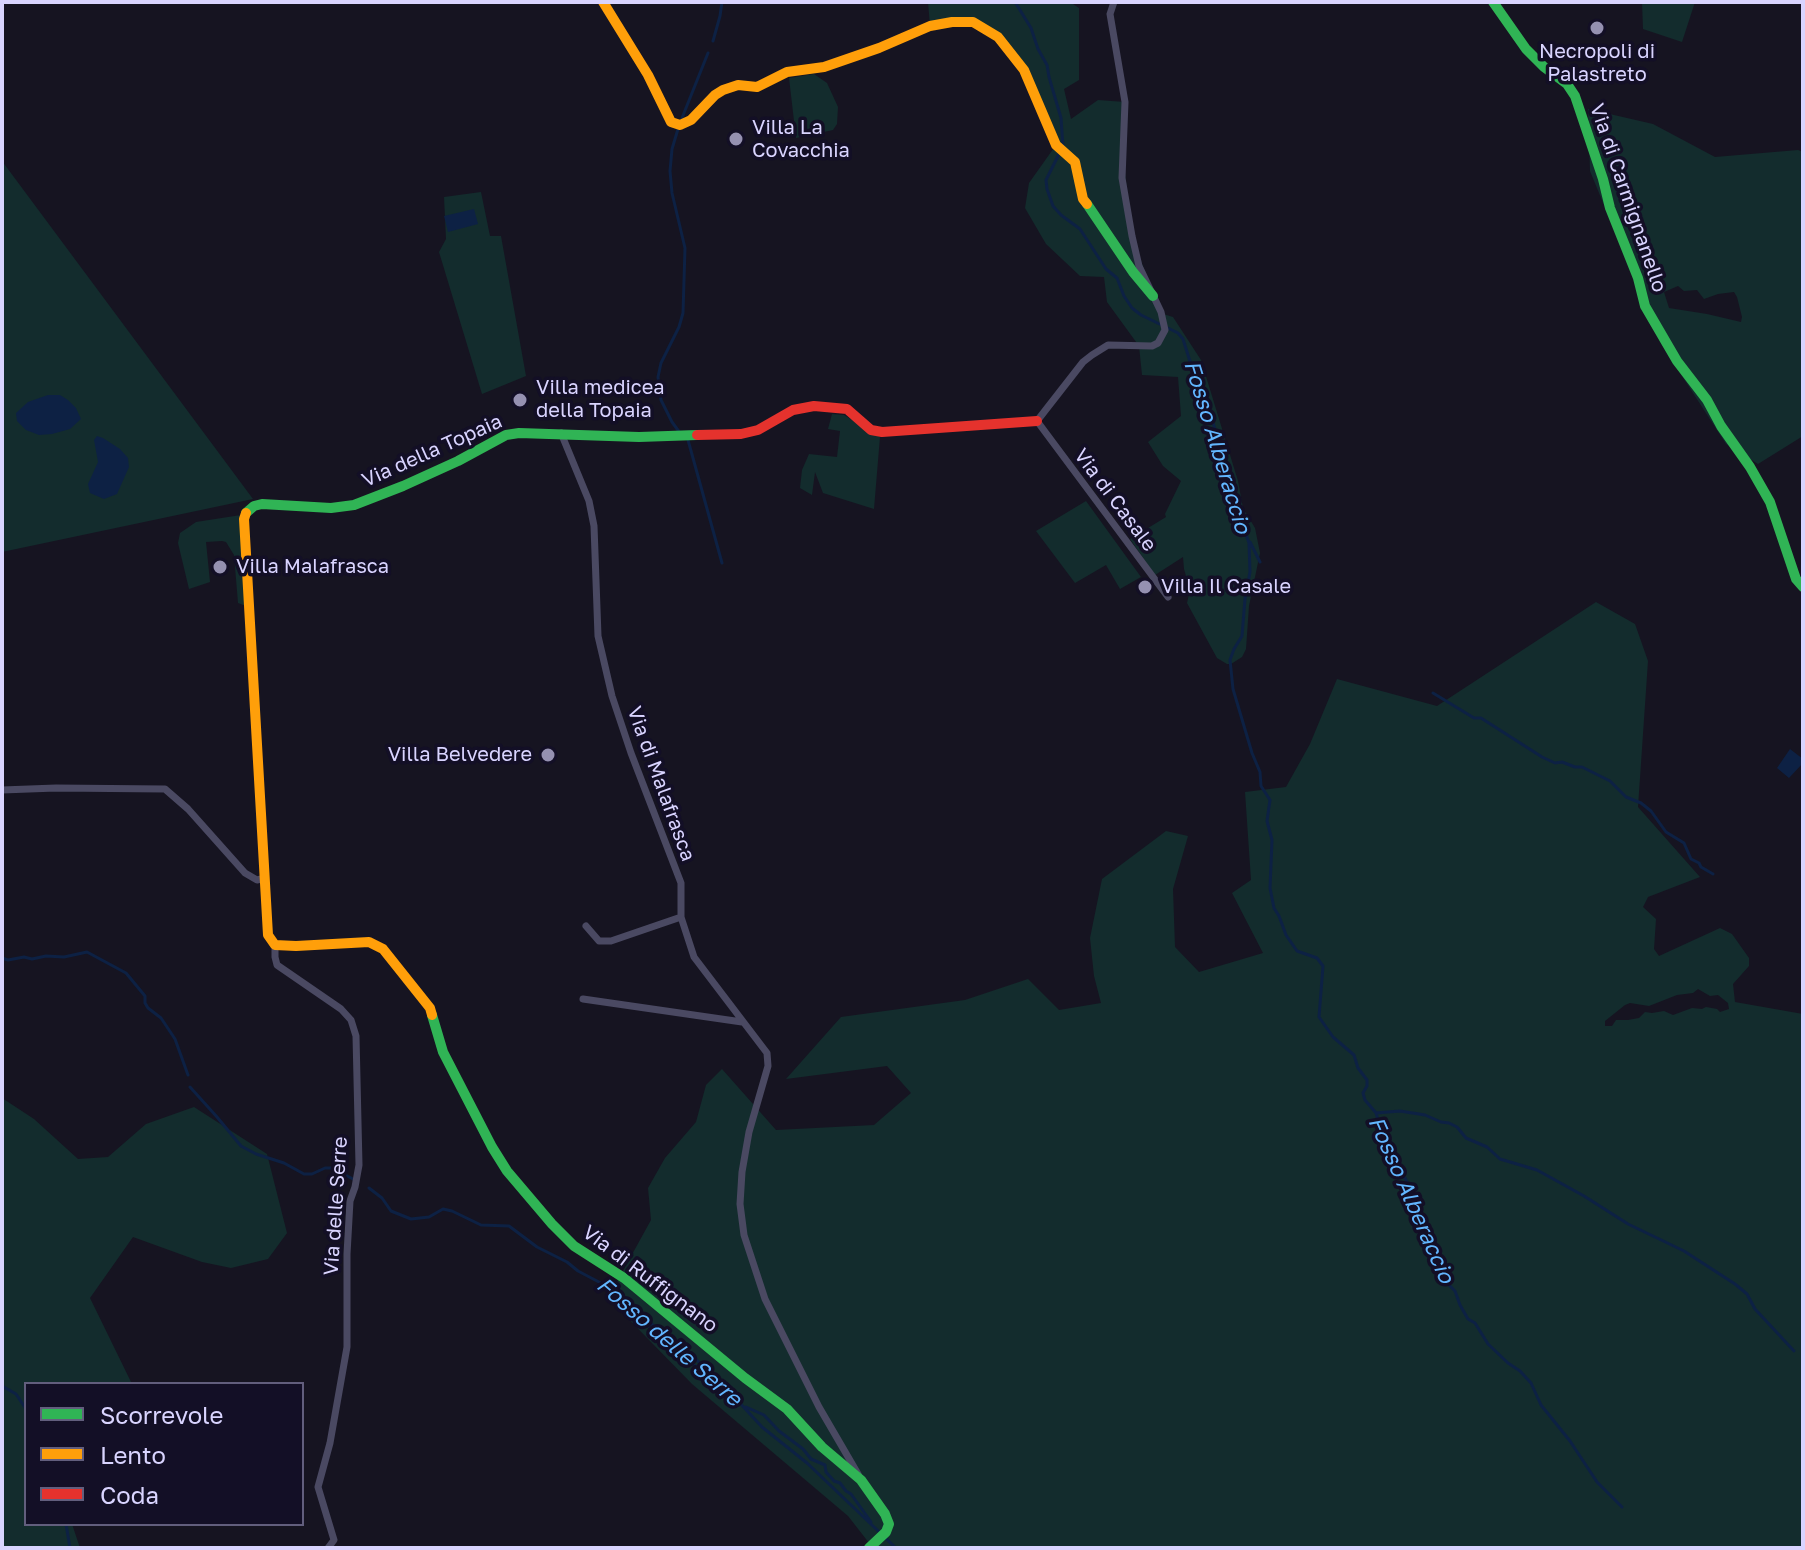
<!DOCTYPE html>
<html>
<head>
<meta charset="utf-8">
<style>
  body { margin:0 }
  #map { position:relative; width:1805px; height:1550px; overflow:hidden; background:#161421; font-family:"Golos Text",sans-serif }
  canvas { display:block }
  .frame { position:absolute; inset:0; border:4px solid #d9d4ff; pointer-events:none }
  .legend { position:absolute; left:24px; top:1382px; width:280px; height:144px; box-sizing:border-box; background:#130f26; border:2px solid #625e7d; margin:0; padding:10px 14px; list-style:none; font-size:24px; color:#d9d4ff }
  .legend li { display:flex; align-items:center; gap:16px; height:40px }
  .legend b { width:40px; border:2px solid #625e7d }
</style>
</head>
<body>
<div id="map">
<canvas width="1805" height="1550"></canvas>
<div class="frame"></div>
<ul class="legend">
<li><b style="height:10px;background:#30b455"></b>Scorrevole</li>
<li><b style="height:10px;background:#ff9f0a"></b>Lento</li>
<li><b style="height:10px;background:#e5322d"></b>Coda</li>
</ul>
</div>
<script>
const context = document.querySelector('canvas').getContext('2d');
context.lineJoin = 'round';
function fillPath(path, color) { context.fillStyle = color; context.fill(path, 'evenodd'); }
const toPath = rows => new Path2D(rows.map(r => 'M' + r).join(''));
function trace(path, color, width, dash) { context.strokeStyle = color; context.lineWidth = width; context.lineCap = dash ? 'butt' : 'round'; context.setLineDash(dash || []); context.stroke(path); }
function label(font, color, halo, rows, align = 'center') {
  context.font = font + ' "Golos Text",sans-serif'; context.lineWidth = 7; context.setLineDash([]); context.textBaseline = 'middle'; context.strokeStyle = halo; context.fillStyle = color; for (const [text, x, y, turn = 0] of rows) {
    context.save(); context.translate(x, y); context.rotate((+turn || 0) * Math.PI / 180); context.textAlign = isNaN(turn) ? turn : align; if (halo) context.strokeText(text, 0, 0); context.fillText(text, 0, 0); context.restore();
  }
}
fillPath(toPath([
  [928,2,1070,2,1079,8,1079,80,1064,89,1071,119,1098,100,1125,102,1123,154,1132,236,1160,313,1173,317,1201,360,1238,481,1243,508,1255,528,1260,553,1249,606,1246,649,1242,657,1231,664,1227,664,1217,658,1187,603,1190,590,1184,569,1183,557,1155,575,1130,539,1166,517,1165,514,1181,481,1163,466,1148,442,1181,416,1178,377,1142,375,1139,346,1107,302,1104,277,1080,276,1046,244,1025,208,1029,183,1056,145,1024,70,998,37,974,22,930,26],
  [1642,2,1695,2,1682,42,1643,29],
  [814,74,827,83,838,107,837,124,833,130,796,138,789,78],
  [1588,109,1653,124,1715,157,1798,150,1803,152,1803,436,1758,464,1726,444,1660,342,1590,171],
  [1678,286,1684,291,1697,290,1704,299,1718,294,1734,292,1737,297,1742,317,1741,322,1707,314,1669,308,1664,292],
  [2,161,253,499,2,552],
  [481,192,490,236,501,236,526,376,482,394,439,252,446,239,444,197],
  [832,414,844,415,880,437,874,509,823,493,815,472,812,495,800,488,802,470,809,454,837,457,840,431,828,429],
  [1086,501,1141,577,1120,589,1106,565,1075,583,1036,531],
  [241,515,246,606,238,603,234,555,226,542,222,541,206,542,210,582,189,589,178,543,180,533,196,522],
  [1596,602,1635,624,1648,661,1638,807,1700,877,1648,897,1643,907,1656,919,1654,949,1659,956,1720,928,1732,934,1749,958,1749,966,1733,984,1735,1002,1803,1014,1803,1548,873,1548,848,1516,692,1384,608,1298,651,1220,648,1188,665,1158,696,1122,706,1085,722,1069,776,1130,874,1125,911,1093,887,1066,786,1079,841,1017,965,1000,1028,979,1059,1010,1101,1003,1094,976,1090,938,1102,879,1166,831,1188,836,1173,889,1175,947,1199,972,1263,953,1232,893,1251,880,1245,792,1286,787,1310,744,1337,679,1437,706],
  [1698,989,1710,996,1718,995,1728,1003,1729,1009,1720,1012,1717,1009,1706,1007,1702,1009,1692,1008,1673,1015,1664,1011,1652,1013,1645,1012,1639,1018,1628,1020,1616,1020,1612,1026,1605,1026,1605,1021,1625,1005,1630,1003,1649,1006,1677,995,1693,993],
  [2,1098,34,1119,78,1159,108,1157,146,1124,194,1107,267,1154,287,1233,268,1259,231,1268,202,1262,133,1237,90,1298,132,1384,26,1384,26,1524,72,1524,80,1548,2,1548]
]), '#132c2d');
fillPath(toPath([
  [474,209,478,224,448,232,444,216],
  [48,395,60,395,68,400,76,408,81,419,70,429,52,434,39,435,26,430,17,421,16,413,28,402],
  [97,436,103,438,120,449,128,458,129,467,117,494,104,499,90,493,88,484,98,462,94,440],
  [1790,749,1803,759,1803,763,1789,778,1777,768]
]), '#0d2144');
trace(toPath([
  [1015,2,1031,28,1038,49,1047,65,1049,77,1061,118,1063,147],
  [713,41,720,16,722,2],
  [682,118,708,53],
  [678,129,672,149,670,171,672,193,685,248,683,313,679,327,661,363,658,377,661,400,672,422,680,433],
  [1059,154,1046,180,1047,189,1053,206,1061,215,1080,229,1106,269,1117,278,1124,296,1132,308,1141,315,1178,333,1183,339,1197,384,1205,397,1214,426,1232,494,1249,543,1250,572,1245,599,1242,636,1234,649,1230,660,1233,689,1252,753,1260,772,1261,786,1270,800,1267,821,1272,840,1270,888,1274,908,1279,916,1286,935,1297,951,1317,958,1323,966,1319,1017,1333,1037,1354,1055,1358,1068,1367,1080,1367,1086,1363,1093,1365,1100,1376,1113,1389,1155,1399,1174,1405,1178,1411,1190,1414,1206,1423,1219,1429,1249,1442,1278,1455,1291,1460,1305,1468,1319,1475,1323,1488,1344,1508,1363,1520,1371,1531,1383,1541,1405,1570,1441,1597,1482,1622,1507],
  [688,440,722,563],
  [1250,542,1260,562],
  [1433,693,1474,718,1481,718,1542,757,1555,763,1562,762,1575,767,1582,767,1610,781,1626,797,1641,803,1651,811,1666,832,1684,843,1691,859,1699,863,1701,867,1713,874],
  [2,958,8,960,24,957,32,959,46,956,64,957,87,952,126,973,145,996,145,1003,148,1008,161,1018,175,1039,188,1075],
  [190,1087,217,1117,241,1146,256,1154,284,1163,304,1174,312,1174,325,1168,332,1168,353,1179],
  [1376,1113,1400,1111,1425,1115,1441,1122,1449,1123,1457,1127,1466,1138,1487,1147,1500,1159,1537,1170,1584,1196,1628,1224,1684,1251,1735,1284,1747,1294,1755,1309,1794,1351],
  [369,1188,382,1198,391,1211,411,1219,429,1217,443,1209,452,1211,481,1225,509,1226,537,1247,567,1262,578,1271,616,1291,636,1317,669,1341,707,1377,738,1401,762,1427,807,1463,896,1548],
  [643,1318,683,1347,732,1394],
  [2,1386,16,1394,26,1409],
  [746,1407,764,1415,779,1431,803,1449,811,1459,825,1465,826,1472,834,1481,840,1483,846,1491,851,1494,871,1522],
  [66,1524,70,1548]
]), '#0d2144', 3);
trace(toPath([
  [1114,2,1110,14,1125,102,1122,178,1132,236,1139,266,1161,312,1165,330,1158,343,1152,346,1108,345,1092,355,1083,362,1037,421,1168,597],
  [561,433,589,501,594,526,598,636,612,696,631,753,681,883,681,917,694,957,767,1053,768,1066,749,1132,742,1172,740,1204,744,1235,765,1299,819,1407,858,1474],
  [2,790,56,788,165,789,188,809,245,873,257,880,265,878],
  [586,926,599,941,611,941,681,917],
  [275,945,275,957,277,965,341,1009,351,1020,356,1036,359,1165,355,1187,350,1201,347,1254,347,1347,330,1443,318,1487,334,1540,328,1548],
  [583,999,742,1022]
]), '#4a4962', 7);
trace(toPath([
  [1493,2,1526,49,1544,67,1567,84,1575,96,1603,179,1610,208,1638,278,1645,306,1677,361,1707,400,1721,426,1750,467,1770,502,1796,579,1803,587],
  [1087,204,1133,272,1153,296],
  [246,513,254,506,262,504,331,508,354,505,403,486,458,461,506,435,519,433,639,437,697,435],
  [432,1015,443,1052,492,1147,507,1171,552,1224,574,1246,624,1278,745,1378,787,1409,822,1447,861,1480,885,1514,889,1524,886,1532,869,1548]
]), '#30b455', 10);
trace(toPath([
  [603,2,648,75,671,122,680,125,691,120,715,95,723,90,738,85,757,87,787,72,824,67,879,48,930,26,952,22,973,22,998,37,1024,70,1056,145,1075,162,1083,199,1087,204],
  [246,513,244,519,268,935,275,945,296,946,369,942,383,949,430,1008,432,1015]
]), '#ff9f0a', 10);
trace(toPath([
  [697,435,741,434,758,430,793,410,814,406,847,409,871,430,882,432,1037,421]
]), '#e5322d', 10);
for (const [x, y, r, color] of [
  [1597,28,8,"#9591b1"],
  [736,139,8,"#9591b1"],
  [520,400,8,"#9591b1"],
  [220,567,8,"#9591b1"],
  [1145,587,8,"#9591b1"],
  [548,755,8,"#9591b1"]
]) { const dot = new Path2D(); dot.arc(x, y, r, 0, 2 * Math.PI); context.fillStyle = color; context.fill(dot); trace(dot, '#130f26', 3); }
label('20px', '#d9d4ff', '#130f26', [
  ["Necropoli di",1597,52,"center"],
  ["Palastreto",1597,75,"center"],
  ["Villa La",752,128],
  ["Covacchia",752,151],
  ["Villa medicea",536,388],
  ["della Topaia",536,411],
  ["Villa Malafrasca",236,567],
  ["Villa Il Casale",1161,587],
  ["Villa Belvedere",532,755,"right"]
], 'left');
label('20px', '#d9d4ff', '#130f26', [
  ["Via di Carmignanello",1628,198,71],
  ["Via della Topaia",432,451,-24],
  ["Via di Casale",1115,500,53],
  ["Via di Malafrasca",661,784,70],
  ["Via delle Serre",336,1206,-86],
  ["Via di Ruffignano",650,1279,37]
]);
label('italic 22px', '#62b6ff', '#130f26', [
  ["Fosso Alberaccio",1217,447,73],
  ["Fosso Alberaccio",1411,1200,66],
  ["Fosso delle Serre",669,1342,41]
]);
</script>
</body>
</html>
